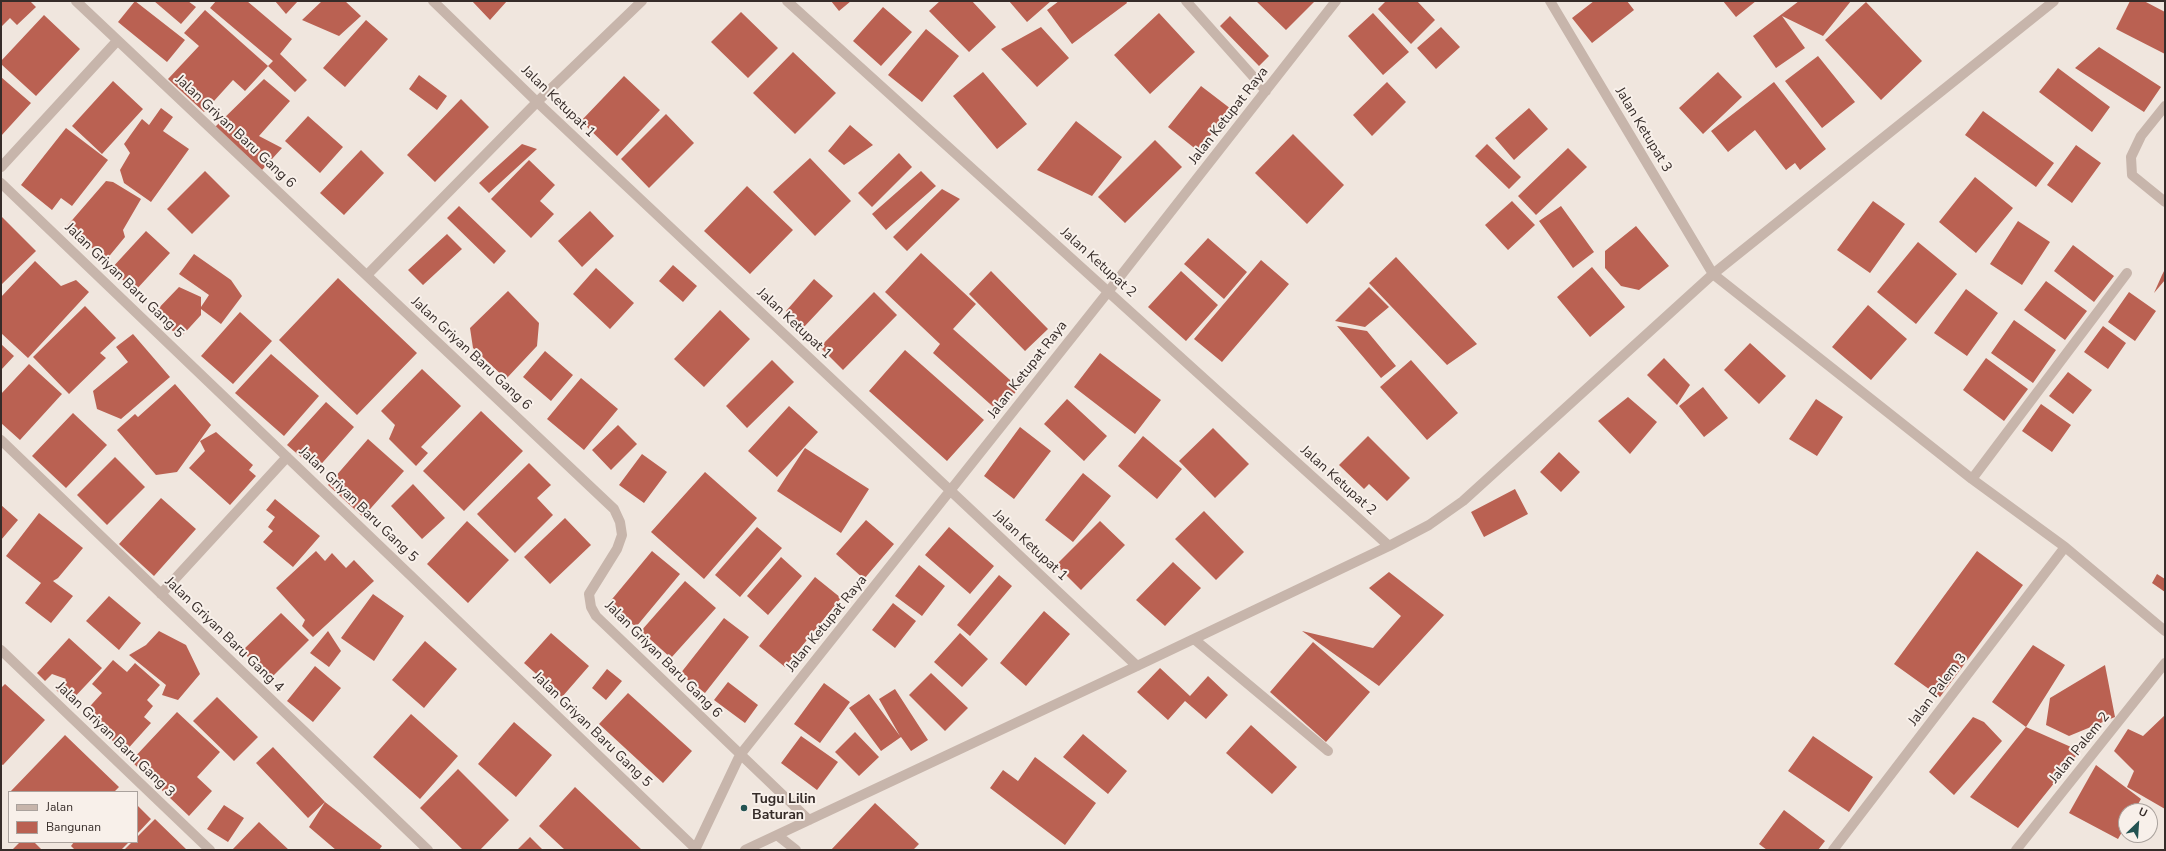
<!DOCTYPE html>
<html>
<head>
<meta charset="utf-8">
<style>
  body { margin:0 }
  #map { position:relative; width:2166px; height:851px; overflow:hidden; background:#f0e6de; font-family:"Nunito Sans",sans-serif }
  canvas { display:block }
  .frame { position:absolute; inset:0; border:2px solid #362c29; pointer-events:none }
  .legend { position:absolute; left:8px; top:791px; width:130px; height:52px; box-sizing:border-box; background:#f8f0ea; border:1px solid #aaa29d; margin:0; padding:5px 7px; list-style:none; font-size:12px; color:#362c29 }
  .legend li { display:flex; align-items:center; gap:8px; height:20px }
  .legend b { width:20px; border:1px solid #aaa29d }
  .north { position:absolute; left:2118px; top:803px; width:40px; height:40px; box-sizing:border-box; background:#f8f0ea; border:1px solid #aaa29d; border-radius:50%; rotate:25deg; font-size:11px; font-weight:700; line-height:16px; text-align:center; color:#362c29 }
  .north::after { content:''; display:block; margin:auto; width:14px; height:18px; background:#235352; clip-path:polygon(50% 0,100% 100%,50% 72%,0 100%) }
</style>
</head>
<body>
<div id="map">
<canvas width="2166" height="851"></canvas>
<div class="frame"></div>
<ul class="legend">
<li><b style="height:5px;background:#c7b5ab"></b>Jalan</li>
<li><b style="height:11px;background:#ba6152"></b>Bangunan</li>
</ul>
<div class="north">U</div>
</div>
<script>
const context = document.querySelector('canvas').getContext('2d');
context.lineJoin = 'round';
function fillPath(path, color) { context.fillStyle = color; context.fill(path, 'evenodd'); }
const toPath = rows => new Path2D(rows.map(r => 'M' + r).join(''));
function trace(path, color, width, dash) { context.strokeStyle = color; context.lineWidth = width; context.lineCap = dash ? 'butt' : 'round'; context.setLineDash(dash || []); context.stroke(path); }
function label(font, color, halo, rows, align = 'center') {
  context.font = font + ' "Nunito Sans",sans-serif'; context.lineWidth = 4; context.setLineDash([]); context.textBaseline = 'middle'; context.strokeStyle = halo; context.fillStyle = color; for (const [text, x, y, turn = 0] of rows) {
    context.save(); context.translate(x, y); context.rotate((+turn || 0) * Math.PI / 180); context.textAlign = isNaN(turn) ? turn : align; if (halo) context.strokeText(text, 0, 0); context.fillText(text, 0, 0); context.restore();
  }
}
fillPath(toPath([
  [1,1,30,1,36,7,17,25,10,18,1,27],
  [135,1,185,40,167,62,118,22],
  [154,1,188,1,196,7,181,24],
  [216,1,247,1,292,39,280,54,307,80,295,92,268,66,273,61,210,8],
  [275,1,298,1,286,14],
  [322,1,345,1,361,16,339,36,302,20],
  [472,1,507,1,490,20],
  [831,1,851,1,839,11],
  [940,1,972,1,996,27,969,52,929,11],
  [1009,1,1051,1,1027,22],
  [1059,1,1126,1,1127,3,1072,44,1047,10],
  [1256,1,1315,1,1286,30],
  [1386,1,1417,1,1435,20,1411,44,1378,9],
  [1594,1,1627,1,1634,10,1592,43,1572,18],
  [1723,1,1756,1,1736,17],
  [1799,1,1851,1,1823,36,1782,16,1805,48,1776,68,1753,36],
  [2130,1,2144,1,2165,12,2165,54,2116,29],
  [1866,2,1922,61,1881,100,1825,40],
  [883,7,912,32,881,66,853,41],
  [205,10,268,66,245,91,233,80,204,112,168,79,199,46,184,33],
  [741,12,778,48,748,78,711,42],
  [1159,13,1195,52,1150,94,1114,55],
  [1373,13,1409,52,1383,75,1348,36],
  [44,15,80,49,36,96,1,64,1,61],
  [1230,16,1269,56,1259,66,1220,26],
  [366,20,388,39,345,87,323,68],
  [1041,27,1069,58,1037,87,1001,49],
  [1441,27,1460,47,1436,69,1417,48],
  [926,29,959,56,922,102,888,75],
  [2099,47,2161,87,2144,112,2075,68],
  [793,52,836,93,795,134,753,93],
  [1818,56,1855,102,1822,128,1785,81],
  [2058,68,2110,107,2092,132,2039,92],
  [983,72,1027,124,997,149,953,96],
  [1718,72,1742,97,1703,134,1679,108],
  [419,75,447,96,437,110,409,89],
  [624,76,660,110,617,156,581,121],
  [1,77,31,103,1,136],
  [264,79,290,101,259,136,282,148,262,170,215,127],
  [113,81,143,109,102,154,72,126],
  [1387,82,1406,102,1372,136,1353,115],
  [1774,82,1826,149,1800,170,1795,163,1786,170,1755,130,1728,152,1711,131],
  [1201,86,1231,109,1198,151,1168,127],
  [461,99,489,127,435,182,407,155],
  [161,108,173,117,163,131,189,149,151,202,124,183,120,170,130,153,124,144,142,119,149,125],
  [1529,108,1548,129,1514,160,1495,138],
  [1983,111,2054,163,2036,187,1965,135],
  [666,114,694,143,649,188,621,159],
  [308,116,343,147,320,173,285,141],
  [1076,121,1122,157,1092,196,1037,170],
  [850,125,873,145,844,165,828,151],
  [66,128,108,160,72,206,61,198,52,210,21,185],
  [1293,134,1344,185,1307,224,1255,173],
  [1155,140,1182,167,1125,223,1098,197],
  [522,144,537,149,489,193,479,183],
  [1487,144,1521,177,1509,189,1475,156],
  [2076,145,2101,163,2072,203,2047,185],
  [1568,148,1587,167,1536,215,1518,196],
  [361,150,384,173,344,215,320,193],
  [899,153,912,167,872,207,858,193],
  [810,158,851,201,815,236,773,192],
  [529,160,555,185,540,201,554,214,531,238,491,199],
  [205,171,230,196,192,234,167,209],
  [921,171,936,186,886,230,872,214],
  [1975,177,2013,208,1976,253,1939,222],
  [106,181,113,182,141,199,123,230,125,237,106,260,67,226],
  [747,186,793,230,750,274,704,231],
  [942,189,960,199,907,251,893,237],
  [1512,201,1535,225,1508,250,1485,225],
  [1873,201,1905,224,1870,273,1837,250],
  [459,206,506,251,494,264,447,218],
  [1561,206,1594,252,1573,268,1539,221],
  [590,211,614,236,582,267,558,241],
  [1,216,36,251,1,285],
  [2018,221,2050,242,2022,285,1990,264],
  [1636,226,1669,266,1639,290,1621,286,1605,268,1605,251],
  [146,231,170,253,135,291,111,269],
  [447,234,462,249,423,285,408,270],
  [1208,238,1247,272,1224,299,1184,264],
  [1918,242,1957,274,1916,324,1877,292],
  [2073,245,2114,276,2094,302,2054,271],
  [921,253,976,304,953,329,1019,388,999,412,933,353,940,344,885,292],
  [194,254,231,280,242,296,221,324,201,309,201,315,180,338,154,313,179,287,201,297,201,307,209,295,179,274],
  [1396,257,1477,344,1447,365,1369,283],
  [1261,260,1289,284,1222,362,1194,339],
  [35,261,61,286,76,280,89,292,28,358,1,333,1,297],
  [673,265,697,286,683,302,659,281],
  [1592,267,1625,307,1590,337,1557,297],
  [596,268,634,303,610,329,573,294],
  [2165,269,2165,280,2154,293,2162,275],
  [991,271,1048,329,1025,351,969,294],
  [1181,271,1218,305,1186,341,1148,307],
  [338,278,417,353,357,415,279,340],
  [814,279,833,296,804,327,786,311],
  [2046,281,2087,311,2065,340,2024,310],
  [1369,287,1389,307,1365,327,1335,321],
  [1966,289,1998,313,1967,356,1934,333],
  [508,291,539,323,537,346,506,379,473,348,470,328],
  [874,292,897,315,843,370,820,347],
  [2129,292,2156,311,2135,341,2108,322],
  [1868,305,1907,339,1871,380,1832,347],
  [85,306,116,338,100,353,106,358,69,394,33,357],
  [720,310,750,339,704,387,674,359],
  [240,312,272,341,233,384,201,356],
  [2014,320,2056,350,2033,383,1991,353],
  [1337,326,1367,331,1396,366,1381,378],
  [2103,326,2126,343,2108,369,2084,352],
  [133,334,170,377,121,419,97,409,93,391,128,362,116,347],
  [1750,343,1786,376,1759,404,1724,370],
  [1,344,14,356,1,370],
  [905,350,984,420,947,461,869,391],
  [545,351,573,375,551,401,523,377],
  [1100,353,1161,400,1135,434,1074,387],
  [271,354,319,396,284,436,235,393],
  [1664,358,1690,385,1677,405,1647,375],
  [1986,358,2028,389,2004,421,1963,390],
  [772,360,794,382,747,428,726,406],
  [1411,360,1458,413,1427,440,1380,387],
  [29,364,62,394,20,440,1,423,1,394],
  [422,369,461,406,421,447,428,453,416,466,389,439,395,425,381,411],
  [2068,372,2092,390,2073,414,2049,396],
  [581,378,618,409,584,450,547,419],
  [175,384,211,425,177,472,156,475,117,430,135,414,138,417],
  [1703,387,1728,418,1704,437,1679,406],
  [1628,397,1657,422,1630,454,1598,421],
  [1067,399,1107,436,1084,461,1044,424],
  [1816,399,1843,417,1817,456,1789,439],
  [326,402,354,427,316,470,287,445],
  [2041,404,2071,425,2052,452,2022,431],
  [789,406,818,432,777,477,748,451],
  [481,411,523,451,464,511,423,471],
  [73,413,107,445,66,488,32,456],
  [618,425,637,444,611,470,592,450],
  [1020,427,1051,451,1014,499,984,476],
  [1213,428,1249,464,1215,498,1179,461],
  [216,432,253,465,249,470,256,476,230,505,189,468,205,451,200,441],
  [1143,436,1182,469,1157,499,1118,466],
  [1368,436,1410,478,1387,501,1369,484,1364,489,1339,465],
  [368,439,404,471,363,517,328,485],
  [805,448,869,489,841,533,777,491],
  [1559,452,1580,472,1561,492,1540,472],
  [642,454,667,472,644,503,619,485],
  [115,457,145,487,107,525,77,495],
  [529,463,551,485,537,498,553,515,515,553,477,514],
  [705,472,757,518,704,579,651,532],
  [1083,473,1111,496,1073,542,1045,520],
  [413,484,445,518,422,539,391,506],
  [1515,489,1528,514,1484,537,1471,512],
  [161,498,196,529,154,576,119,544],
  [275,499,320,536,293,567,263,542,273,531,268,527,275,517,266,510],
  [1,505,18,520,1,540],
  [1204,511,1244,552,1216,580,1175,539],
  [39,513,83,548,58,578,53,581,73,596,51,623,25,603,41,583,6,556],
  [565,518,591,545,550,584,524,557],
  [866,520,894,544,864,579,836,554],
  [467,521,509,560,468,603,427,564],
  [1100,521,1125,545,1081,590,1056,565],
  [757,527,782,548,740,597,715,575],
  [949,527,994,566,970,594,925,555],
  [316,551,325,561,332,553,346,568,354,560,374,581,313,637,302,626,305,620,276,588],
  [652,551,680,574,636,627,608,604],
  [1977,551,2023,585,1940,697,1894,664],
  [781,557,802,576,768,615,747,596],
  [1173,562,1201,588,1165,626,1136,600],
  [919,565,945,586,922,616,895,596],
  [1389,572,1444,615,1379,686,1302,631,1373,648,1401,616,1369,588],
  [2157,574,2165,579,2165,592,2152,583],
  [999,575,1012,586,970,636,957,625],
  [815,577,841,598,785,667,759,646],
  [685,581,716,608,671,658,641,631],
  [373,594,404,616,374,661,341,638],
  [109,596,141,623,119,650,86,621],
  [893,603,916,621,895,648,872,630],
  [1044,611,1070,634,1026,686,1000,663],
  [281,613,309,640,270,679,242,651],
  [724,618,749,637,705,693,680,674],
  [159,631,186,645,200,674,178,700,162,695,166,685,129,655,146,645],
  [328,631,341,651,329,667,310,653],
  [551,633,589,666,562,697,524,663],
  [960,633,988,659,962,687,934,662],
  [69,638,102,668,70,702,56,690,66,679,52,674,45,681,37,673],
  [425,641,457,669,424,708,392,680],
  [1313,642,1370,692,1326,742,1270,692],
  [2033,645,2065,665,2026,727,1992,702],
  [113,660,127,672,135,663,160,685,147,700,153,706,144,717,151,723,125,752,83,714,102,693,92,684],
  [2105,665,2115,717,2069,736,2046,725,2050,698],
  [315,666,341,688,313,722,287,701],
  [1160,668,1190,696,1208,676,1228,695,1206,719,1185,701,1168,720,1137,692],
  [607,669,622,681,606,700,592,688],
  [931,673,968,708,945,731,909,695],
  [728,682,758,705,745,723,714,700],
  [824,683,850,702,820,743,794,724],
  [5,684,45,720,3,765,1,764,1,688],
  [895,689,928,740,911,751,901,737,881,751,849,708,869,694,900,736,879,699],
  [628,693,692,751,663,783,599,724],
  [217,697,258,737,234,761,193,721],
  [177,712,220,752,197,777,212,791,189,816,131,761],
  [411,714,458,756,420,799,373,757],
  [2165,715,2165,809,2127,787,2134,771,2114,751,2128,729,2143,736],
  [1973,717,1984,722,2002,741,1954,795,1929,772],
  [514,722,552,755,516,797,478,764],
  [1251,725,1297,767,1272,794,1226,753],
  [2026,727,2080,751,2018,828,1970,797],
  [855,732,879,757,859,776,835,752],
  [1083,734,1127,771,1108,794,1063,757],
  [65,735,119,787,114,792,10,792],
  [801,736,838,762,817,790,781,763],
  [1813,736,1873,777,1849,812,1788,771],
  [273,747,325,802,308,818,256,763],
  [1035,757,1096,803,1065,845,990,788,1003,770,1018,781],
  [2096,765,2141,799,2134,811,2126,811,2126,825,2118,839,2069,813],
  [458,769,509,820,480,850,463,850,420,808],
  [575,787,642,850,565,850,539,826],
  [325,802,382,846,379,850,336,850,309,827],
  [875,803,919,844,913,850,831,850],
  [137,805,151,819,137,834],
  [224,805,244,818,228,842,207,829],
  [1784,810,1825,841,1818,850,1767,850,1759,844],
  [155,819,187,850,124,850,132,842,137,842,137,837],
  [259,822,289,850,232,850],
  [530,837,543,850,517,850],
  [20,842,34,842,42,850,12,850],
  [74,842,129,842,121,850,75,850,71,846]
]), '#ba6152');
trace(toPath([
  [76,1,614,509,620,522,622,535,617,549,589,594,591,607,596,616,809,820],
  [433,1,537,102,1137,666],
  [787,1,1389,546],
  [1186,1,1266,91],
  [1550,1,1713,274,1972,479,2065,547,2165,631],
  [2165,106,2141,136,2131,157,2132,175,2165,202],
  [1,167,117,41],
  [1,183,695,848],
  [367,275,537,102,642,1],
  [1,440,428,850],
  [1972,479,2127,273],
  [161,594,287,457],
  [1194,639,1328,751],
  [1,650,210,850],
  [777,835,796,850],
  [695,850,740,755,1108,292,1336,1],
  [745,850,1137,666,1389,546,1429,525,1463,501,1713,274,2054,1],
  [1833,850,2065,547],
  [2016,850,2165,663]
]), '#c7b5ab', 10);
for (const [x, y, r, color] of [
  [744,808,4,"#235352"]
]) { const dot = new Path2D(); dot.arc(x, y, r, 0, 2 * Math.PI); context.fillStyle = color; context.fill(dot); trace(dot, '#f8f0ea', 1.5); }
label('14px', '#362c29', '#f8f0ea', [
  ["Jalan Ketupat 1",558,102,44],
  ["Jalan Ketupat Raya",1229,116,-52],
  ["Jalan Ketupat 3",1643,130,59],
  ["Jalan Griyan Baru Gang 6",235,132,43],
  ["Jalan Ketupat 2",1098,263,42],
  ["Jalan Griyan Baru Gang 5",124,281,44],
  ["Jalan Ketupat 1",794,324,43],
  ["Jalan Griyan Baru Gang 6",471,354,43],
  ["Jalan Ketupat Raya",1028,370,-52],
  ["Jalan Ketupat 2",1338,481,42],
  ["Jalan Griyan Baru Gang 5",358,505,44],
  ["Jalan Ketupat 1",1030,546,43],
  ["Jalan Ketupat Raya",827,624,-51],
  ["Jalan Griyan Baru Gang 4",224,635,44],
  ["Jalan Griyan Baru Gang 6",663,660,45],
  ["Jalan Palem 3",1938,690,-53],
  ["Jalan Griyan Baru Gang 5",592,730,44],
  ["Jalan Griyan Baru Gang 3",115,740,44],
  ["Jalan Palem 2",2080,748,-51]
]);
label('bold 14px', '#362c29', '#f8f0ea', [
  ["Tugu Lilin",752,800],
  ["Baturan",752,816]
], 'left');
</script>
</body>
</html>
